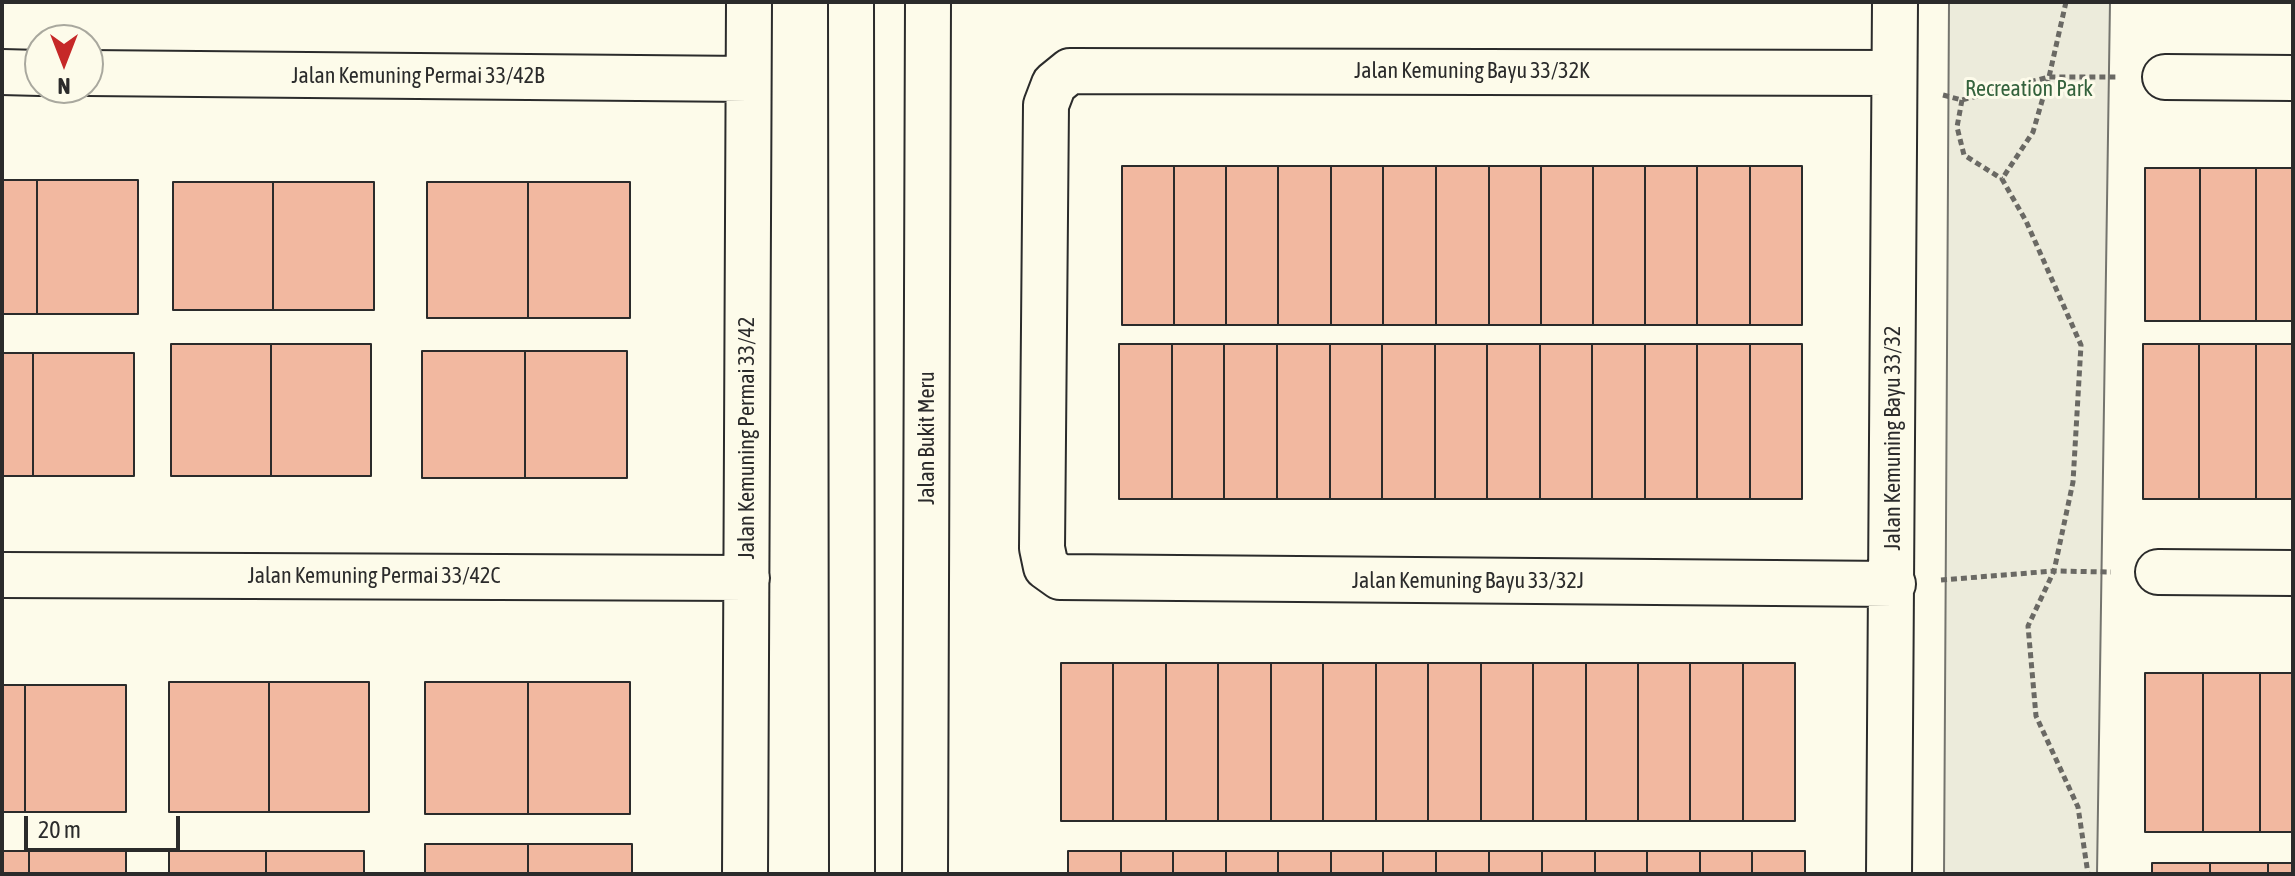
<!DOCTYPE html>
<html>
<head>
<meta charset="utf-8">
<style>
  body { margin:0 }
  #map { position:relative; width:2295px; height:876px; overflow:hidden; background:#fdfbea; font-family:"Asap Condensed",sans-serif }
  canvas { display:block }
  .frame { position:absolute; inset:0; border:4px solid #2b2b2b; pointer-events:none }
  .north { position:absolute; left:24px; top:24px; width:80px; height:80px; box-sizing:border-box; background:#fdfbea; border:2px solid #a9a89e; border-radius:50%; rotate:180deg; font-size:22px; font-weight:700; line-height:32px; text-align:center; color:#2b2b2b }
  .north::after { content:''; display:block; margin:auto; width:28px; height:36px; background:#c62828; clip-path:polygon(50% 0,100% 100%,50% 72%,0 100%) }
  .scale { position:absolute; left:24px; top:816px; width:156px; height:36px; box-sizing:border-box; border:4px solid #2b2b2b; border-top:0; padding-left:10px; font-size:24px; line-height:28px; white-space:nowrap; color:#2b2b2b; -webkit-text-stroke:6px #fdfbea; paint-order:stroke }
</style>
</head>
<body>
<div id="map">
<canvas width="2295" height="876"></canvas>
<div class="frame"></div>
<div class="north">N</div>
<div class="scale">20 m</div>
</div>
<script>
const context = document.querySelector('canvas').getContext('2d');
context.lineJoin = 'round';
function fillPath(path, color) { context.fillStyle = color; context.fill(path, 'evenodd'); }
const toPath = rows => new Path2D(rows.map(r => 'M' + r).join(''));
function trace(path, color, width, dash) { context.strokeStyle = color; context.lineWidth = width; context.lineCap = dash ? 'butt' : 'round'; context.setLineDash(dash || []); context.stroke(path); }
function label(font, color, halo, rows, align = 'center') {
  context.font = font + ' "Asap Condensed",sans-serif'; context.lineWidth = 6; context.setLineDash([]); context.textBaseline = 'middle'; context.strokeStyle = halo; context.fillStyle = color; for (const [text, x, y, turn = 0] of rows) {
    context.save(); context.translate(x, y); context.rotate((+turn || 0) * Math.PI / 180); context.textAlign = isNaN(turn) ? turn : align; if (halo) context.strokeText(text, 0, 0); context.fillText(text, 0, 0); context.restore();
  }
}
const green = toPath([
  [1949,2,2110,2,2097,874,1944,874,1949,2]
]);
fillPath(green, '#ecebdb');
trace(green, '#74746e', 2);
const building = toPath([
  [1122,166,1174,166,1174,325,1122,325,1122,166],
  [1174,166,1226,166,1226,325,1174,325,1174,166],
  [1226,166,1278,166,1278,325,1226,325,1226,166],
  [1278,166,1331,166,1331,325,1278,325,1278,166],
  [1331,166,1383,166,1383,325,1331,325,1331,166],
  [1383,166,1436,166,1436,325,1383,325,1383,166],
  [1436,166,1489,166,1489,325,1436,325,1436,166],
  [1489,166,1541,166,1541,325,1489,325,1489,166],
  [1541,166,1593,166,1593,325,1541,325,1541,166],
  [1593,166,1645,166,1645,325,1593,325,1593,166],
  [1645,166,1697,166,1697,325,1645,325,1645,166],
  [1697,166,1750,166,1750,325,1697,325,1697,166],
  [1750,166,1802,166,1802,325,1750,325,1750,166],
  [2145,168,2200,168,2200,321,2145,321,2145,168],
  [2200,168,2256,168,2256,321,2200,321,2200,168],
  [2256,168,2293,168,2293,321,2256,321,2256,168],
  [2,180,37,180,37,314,2,314,2,180],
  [37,180,138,180,138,314,37,314,37,180],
  [173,182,273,182,273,310,173,310,173,182],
  [273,182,374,182,374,310,273,310,273,182],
  [427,182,528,182,528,318,427,318,427,182],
  [528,182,630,182,630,318,528,318,528,182],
  [171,344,271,344,271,476,171,476,171,344],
  [271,344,371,344,371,476,271,476,271,344],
  [1119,344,1172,344,1172,499,1119,499,1119,344],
  [1172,344,1224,344,1224,499,1172,499,1172,344],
  [1224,344,1277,344,1277,499,1224,499,1224,344],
  [1277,344,1330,344,1330,499,1277,499,1277,344],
  [1330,344,1382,344,1382,499,1330,499,1330,344],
  [1382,344,1435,344,1435,499,1382,499,1382,344],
  [1435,344,1487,344,1487,499,1435,499,1435,344],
  [1487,344,1540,344,1540,499,1487,499,1487,344],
  [1540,344,1592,344,1592,499,1540,499,1540,344],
  [1592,344,1645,344,1645,499,1592,499,1592,344],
  [1645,344,1697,344,1697,499,1645,499,1645,344],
  [1697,344,1750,344,1750,499,1697,499,1697,344],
  [1750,344,1802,344,1802,499,1750,499,1750,344],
  [2143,344,2199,344,2199,499,2143,499,2143,344],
  [2199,344,2256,344,2256,499,2199,499,2199,344],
  [2256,344,2293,344,2293,499,2256,499,2256,344],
  [422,351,525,351,525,478,422,478,422,351],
  [525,351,627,351,627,478,525,478,525,351],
  [2,353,33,353,33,476,2,476,2,353],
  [33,353,134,353,134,476,33,476,33,353],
  [1061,663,1113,663,1113,821,1061,821,1061,663],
  [1113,663,1166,663,1166,821,1113,821,1113,663],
  [1166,663,1218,663,1218,821,1166,821,1166,663],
  [1218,663,1271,663,1271,821,1218,821,1218,663],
  [1271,663,1323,663,1323,821,1271,821,1271,663],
  [1323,663,1376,663,1376,821,1323,821,1323,663],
  [1376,663,1428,663,1428,821,1376,821,1376,663],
  [1428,663,1481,663,1481,821,1428,821,1428,663],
  [1481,663,1533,663,1533,821,1481,821,1481,663],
  [1533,663,1586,663,1586,821,1533,821,1533,663],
  [1586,663,1638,663,1638,821,1586,821,1586,663],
  [1638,663,1690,663,1690,821,1638,821,1638,663],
  [1690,663,1743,663,1743,821,1690,821,1690,663],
  [1743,663,1795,663,1795,821,1743,821,1743,663],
  [2145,673,2203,673,2203,832,2145,832,2145,673],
  [2203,673,2260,673,2260,832,2203,832,2203,673],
  [2260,673,2293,673,2293,832,2260,832,2260,673],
  [169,682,269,682,269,812,169,812,169,682],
  [269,682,369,682,369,812,269,812,269,682],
  [425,682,528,682,528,814,425,814,425,682],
  [528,682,630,682,630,814,528,814,528,682],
  [2,685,25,685,25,812,2,812,2,685],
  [25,685,126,685,126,812,25,812,25,685],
  [425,844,528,844,528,874,425,874,425,844],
  [528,844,632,844,632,874,528,874,528,844],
  [2,851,29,851,29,874,2,874,2,851],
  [29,851,126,851,126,874,29,874,29,851],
  [169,851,266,851,266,874,169,874,169,851],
  [266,851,364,851,364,874,266,874,266,851],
  [1068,851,1121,851,1121,874,1068,874,1068,851],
  [1121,851,1173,851,1173,874,1121,874,1121,851],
  [1173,851,1226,851,1226,874,1173,874,1173,851],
  [1226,851,1278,851,1278,874,1226,874,1226,851],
  [1278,851,1331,851,1331,874,1278,874,1278,851],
  [1331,851,1383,851,1383,874,1331,874,1331,851],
  [1383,851,1436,851,1436,874,1383,874,1383,851],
  [1436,851,1489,851,1489,874,1436,874,1436,851],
  [1489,851,1542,851,1542,874,1489,874,1489,851],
  [1542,851,1595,851,1595,874,1542,874,1542,851],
  [1595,851,1647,851,1647,874,1595,874,1595,851],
  [1647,851,1700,851,1700,874,1647,874,1647,851],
  [1700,851,1752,851,1752,874,1700,874,1700,851],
  [1752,851,1805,851,1805,874,1752,874,1752,851],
  [2152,863,2210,863,2210,874,2152,874,2152,863],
  [2210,863,2268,863,2268,874,2210,874,2210,863],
  [2268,863,2293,863,2293,874,2268,874,2268,863]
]);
fillPath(building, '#f2b8a0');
trace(building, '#2b2b2b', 2);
const minor = toPath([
  [2,72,40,73],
  [88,73,748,79],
  [2165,77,2293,78],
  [2158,572,2293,573],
  [2,575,747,578],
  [1893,584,1060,577,1046,567,1042,548,1046,105,1054,84,1070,71,1894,73],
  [745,874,749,2],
  [1889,874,1895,2]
]);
const major = toPath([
  [851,2,852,874],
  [925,874,928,2]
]);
trace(minor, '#2b2b2b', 48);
trace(major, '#2b2b2b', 48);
trace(toPath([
  [2066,2,2049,77,2033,132,2002,179,2026,221,2081,345,2073,482,2054,571,2028,626,2036,716,2078,807,2088,874],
  [1943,95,1962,100,2049,77,2117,77],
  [1962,100,1957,127,1964,155,2002,179],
  [1941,580,2054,571,2111,572]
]), '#6a6964', 5, [6, 4]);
trace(minor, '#fdfbea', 44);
trace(major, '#fdfbea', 44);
label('22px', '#2b2b2b', '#fdfbea', [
  ["Jalan Kemuning Bayu 33/32K",1472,71],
  ["Jalan Kemuning Permai 33/42B",418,76],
  ["Jalan Kemuning Permai 33/42",747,438,-90],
  ["Jalan Bukit Meru",927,438,-90],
  ["Jalan Kemuning Bayu 33/32",1893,438,-90],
  ["Jalan Kemuning Permai 33/42C",374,576],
  ["Jalan Kemuning Bayu 33/32J",1468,581]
]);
label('22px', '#34623c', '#fdfbea', [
  ["Recreation Park",2029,89]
]);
</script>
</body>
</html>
